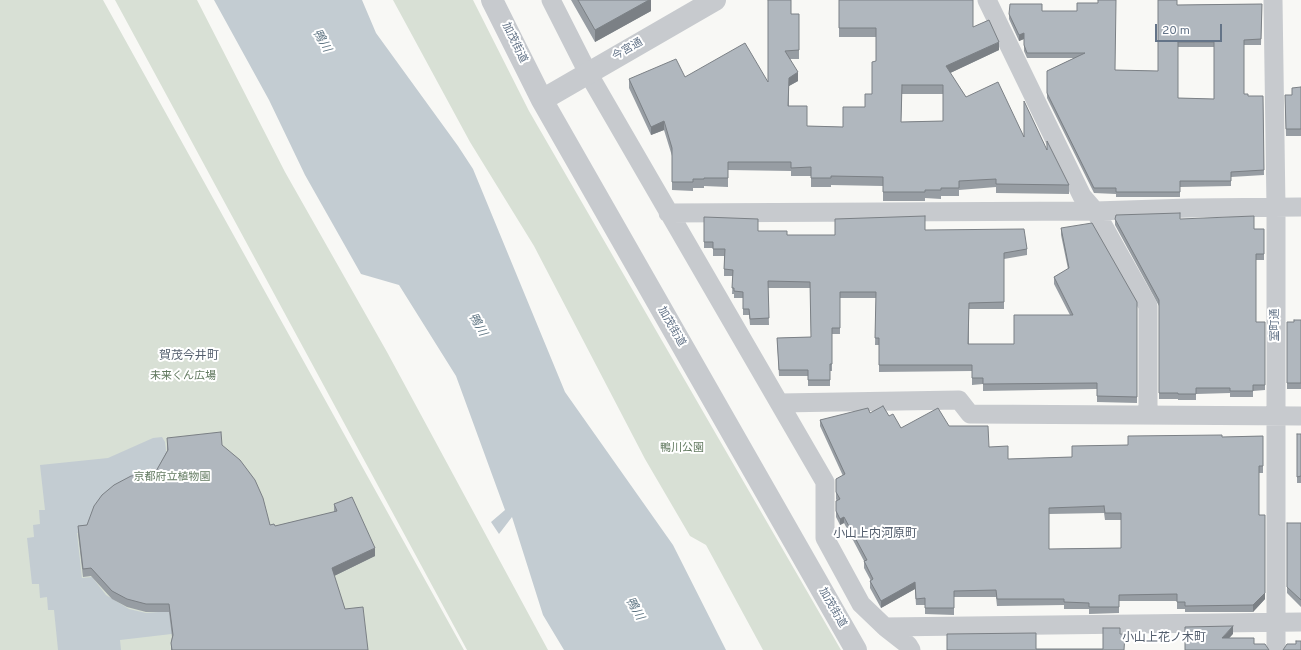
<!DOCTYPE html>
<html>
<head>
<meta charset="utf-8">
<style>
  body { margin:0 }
  #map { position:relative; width:1301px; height:650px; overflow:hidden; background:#f8f8f5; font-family:Overpass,sans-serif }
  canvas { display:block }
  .scale { position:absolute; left:1155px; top:24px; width:67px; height:18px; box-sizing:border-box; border:2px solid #647488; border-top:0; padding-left:5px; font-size:12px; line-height:14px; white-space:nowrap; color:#647488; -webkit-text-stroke:3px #fff; paint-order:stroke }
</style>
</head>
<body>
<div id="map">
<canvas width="1301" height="650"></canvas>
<div class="scale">20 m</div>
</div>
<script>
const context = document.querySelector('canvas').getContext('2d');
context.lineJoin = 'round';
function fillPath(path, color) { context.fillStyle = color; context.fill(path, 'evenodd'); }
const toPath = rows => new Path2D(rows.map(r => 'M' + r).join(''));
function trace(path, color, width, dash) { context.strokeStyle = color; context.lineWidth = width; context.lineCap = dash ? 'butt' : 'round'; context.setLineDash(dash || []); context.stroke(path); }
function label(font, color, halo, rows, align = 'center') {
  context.font = font + ' Overpass,"Noto Sans JP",sans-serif'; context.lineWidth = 4; context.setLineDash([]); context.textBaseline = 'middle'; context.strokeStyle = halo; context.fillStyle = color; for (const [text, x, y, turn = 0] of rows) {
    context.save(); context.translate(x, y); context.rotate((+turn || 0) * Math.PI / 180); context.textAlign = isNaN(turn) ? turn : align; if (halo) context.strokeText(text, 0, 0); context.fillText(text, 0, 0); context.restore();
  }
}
fillPath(toPath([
  [0,0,103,0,464,650,0,650],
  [115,0,197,0,285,172,387,352,548,650,467,650],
  [393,0,473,0,529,111,841,650,763,650,706,545,690,536,645,459,534,246,470,142]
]), '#d8e0d5');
fillPath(toPath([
  [214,0,362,0,376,33,458,146,473,169,565,392,673,545,726,650,564,650,543,615,512,517,499,534,491,522,505,510,456,376,399,285,361,274,305,175,269,100],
  [162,437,165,442,167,458,154,481,86,532,77,533,82,578,92,577,106,595,129,609,146,613,170,611,180,633,120,640,121,650,58,650,54,610,48,610,47,597,40,598,39,584,32,584,27,538,34,537,33,525,40,524,39,510,45,510,40,465,108,458,153,438]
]), '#c3ccd2');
trace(toPath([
  [551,0,588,73,825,482,825,538,861,604,885,627,908,645,911,650],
  [987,0,1082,196,1095,211,1148,306,1148,415],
  [1273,0,1276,207,1276,650],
  [668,213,1095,211,1189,208,1301,207],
  [780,403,959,400,970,414,1301,416],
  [885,627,1301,622]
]), '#c7cace', 19);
trace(toPath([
  [492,0,542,100,856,650],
  [542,100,715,0]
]), '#c7cace', 22);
fillPath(toPath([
  [571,0,651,0,651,11,595,42],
  [839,0,973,27,999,50,950,73,966,97,1024,136,1047,150,1069,185,1069,194,996,193,996,187,959,190,959,196,941,196,941,199,925,198,925,201,883,201,883,186,831,185,831,187,811,187,811,176,791,176,791,171,728,170,728,187,704,186,704,188,693,188,693,191,672,190,672,156,664,130,651,135,629,88,629,79,685,77,768,82,791,14,799,14,799,59,790,59,798,81,789,86,789,106,807,126,843,127,865,107,872,94,876,61,876,37,839,37],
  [902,94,943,94,943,121,901,122],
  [1262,4,1261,45,1244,45,1244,94,1248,96,1263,96,1264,175,1231,177,1231,186,1180,187,1180,197,1116,197,1116,194,1094,193,1047,98,1047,71,1074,58,1027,58,1024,51,1024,39,1019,41,1009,19,1009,14,1042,11,1115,70,1158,71,1177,5],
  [1178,47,1214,47,1214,99,1178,98],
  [1301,87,1301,136,1286,136,1285,95,1292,95],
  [704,217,758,231,787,235,835,235,925,230,1027,249,1027,255,1004,259,1004,309,969,309,969,344,1014,344,1070,315,1054,284,1054,277,1068,269,1061,235,1061,228,1137,302,1137,403,1097,402,1097,389,983,391,983,384,972,385,972,371,879,372,879,345,875,345,876,298,840,298,840,334,832,334,832,371,830,371,830,386,808,386,808,376,779,376,777,338,811,337,810,288,768,288,769,325,750,325,749,315,743,315,743,298,734,298,734,294,732,294,733,276,724,276,724,256,713,256,713,248,704,248],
  [1115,219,1180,219,1254,229,1264,229,1264,260,1256,260,1256,322,1265,322,1265,390,1253,391,1253,397,1230,397,1230,393,1196,394,1196,400,1178,400,1178,399,1159,399,1159,306,1115,225],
  [1301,320,1301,389,1287,389,1287,322,1294,322],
  [870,413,889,416,901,428,949,426,989,447,1008,459,1072,457,1128,445,1222,437,1263,436,1263,473,1259,473,1259,515,1265,599,1253,612,1185,612,1185,609,1177,609,1177,601,1119,601,1119,613,1089,614,1089,609,1064,609,1064,605,997,606,996,597,954,597,954,615,925,614,925,605,916,605,915,589,881,608,870,588,870,581,871,581,864,568,864,561,844,523,840,525,836,517,836,501,837,501,836,499,836,479,843,476,820,426,820,420],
  [1104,513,1105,520,1121,520,1121,548,1049,549,1049,514],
  [1297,434,1301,434,1301,483,1297,483],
  [167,438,222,445,270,525,275,526,334,512,334,504,375,556,334,576,345,609,368,650,171,650,171,643,172,637,169,612,146,612,127,607,112,599,91,576,83,577,78,534,78,526,87,525,155,473,167,451],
  [1287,523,1301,523,1301,607,1287,593]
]), '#979da3');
fillPath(toPath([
  [649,0,651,0,651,11,595,42,595,30],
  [1024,33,1024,39,1019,41,1019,35],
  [999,42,999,50,946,75,946,66],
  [798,72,798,81,789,86,789,78],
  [664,121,664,130,651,135,651,127],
  [844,517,844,523,840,525,840,519],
  [375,548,375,556,332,577,332,568],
  [915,582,915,589,881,608,881,601],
  [1265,593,1265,599,1253,612,1253,605],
  [1233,626,1233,634,1222,646,1222,638]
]), '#7b8085');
const building = toPath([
  [578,0,649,0,595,30,578,0],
  [768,0,791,0,791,14,799,14,799,50,785,51,798,72,789,78,788,106,807,106,807,126,843,127,843,107,865,107,865,94,872,94,872,62,876,61,876,28,839,28,839,0,973,0,973,27,989,20,999,42,946,66,966,97,998,82,1024,137,1024,101,1047,150,1047,141,1069,185,996,184,996,179,959,181,959,188,941,188,941,190,925,190,925,192,883,192,883,177,831,176,831,178,811,178,811,167,791,168,791,162,728,162,728,178,704,178,704,179,693,179,693,182,672,182,672,148,664,121,651,127,629,79,676,59,685,77,745,43,768,82,768,0],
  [902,85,943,85,943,121,901,122,902,85],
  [1098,0,1116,0,1115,70,1158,71,1158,0,1177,0,1177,5,1262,4,1261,39,1244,40,1244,94,1248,94,1248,96,1263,96,1264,170,1231,172,1231,181,1180,181,1180,192,1116,192,1116,188,1094,188,1047,93,1047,71,1085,53,1027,53,1024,45,1024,33,1019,35,1009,14,1010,4,1042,4,1042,11,1077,11,1077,3,1098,3,1098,0],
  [1178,42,1214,42,1214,99,1178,98,1178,42],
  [1301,87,1301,129,1286,129,1285,95,1292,95,1292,88,1301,87],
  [1180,213,1180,219,1254,216,1254,229,1264,229,1264,254,1256,254,1256,322,1265,322,1265,385,1253,385,1253,391,1230,391,1230,388,1196,388,1196,394,1178,394,1178,393,1159,393,1159,300,1115,219,1116,215,1180,213],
  [925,216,925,230,1024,229,1027,249,1004,253,1004,302,969,303,968,344,1014,344,1014,315,1073,315,1054,277,1069,268,1061,228,1092,223,1137,302,1137,397,1097,396,1097,383,983,384,983,378,972,378,972,365,879,365,879,338,875,338,876,292,840,292,840,328,832,328,832,364,830,364,830,380,808,380,808,370,779,370,777,338,811,337,810,282,768,281,769,318,750,319,749,309,743,309,743,292,734,291,734,288,732,288,733,270,724,269,725,249,713,249,713,242,704,242,704,217,758,219,758,231,787,231,787,235,835,235,835,219,925,216],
  [1294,320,1301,320,1301,383,1287,383,1287,322,1294,322,1294,320],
  [883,406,889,416,893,414,901,428,938,408,949,426,988,426,989,447,1008,446,1008,459,1072,457,1072,446,1128,445,1128,436,1222,435,1222,437,1263,436,1263,466,1259,466,1259,515,1265,515,1265,593,1253,605,1185,606,1185,602,1177,602,1177,594,1119,595,1119,607,1089,607,1089,603,1064,602,1064,599,997,599,996,590,954,591,954,608,925,608,925,598,916,599,915,582,881,601,870,581,873,579,864,561,867,560,844,517,840,519,836,511,836,501,840,499,836,492,836,479,845,474,820,420,868,408,870,413,883,406],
  [1104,506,1105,513,1121,513,1121,548,1049,549,1049,508,1104,506],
  [221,432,222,445,240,460,255,480,263,498,270,525,274,524,275,526,337,511,334,504,352,497,375,548,332,568,345,609,363,607,368,650,172,650,171,643,173,635,169,604,146,604,127,599,112,591,91,568,83,569,78,526,87,525,94,506,102,495,114,485,131,476,155,473,168,450,167,438,221,432],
  [1297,434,1301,434,1301,476,1297,477,1297,434],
  [1287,523,1301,523,1301,600,1287,587,1287,523],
  [1233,626,1222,638,1254,638,1254,644,1265,644,1269,650,1185,650,1185,627,1233,626],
  [1103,628,1120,628,1120,634,1125,634,1124,650,947,650,947,634,1036,633,1036,649,1103,649,1103,628],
  [1296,641,1301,641,1301,650,1283,650,1287,644,1296,644,1296,641]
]);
fillPath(building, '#b0b7be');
trace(building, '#7b8085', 1);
label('11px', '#647488', '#fff', [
  ["加茂街道",514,43,64],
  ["今宮通",628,50,-30],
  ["室町通",1276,325,-90],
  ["加茂街道",671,327,60],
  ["加茂街道",832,608,60]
]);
label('11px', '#627a60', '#fff', [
  ["未来くん広場",183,377],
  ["鴨川公園",682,449],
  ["京都府立植物園",172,478]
]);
label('italic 12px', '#607684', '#fff', [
  ["鴨川",321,41,61],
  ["鴨川",477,325,61],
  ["鴨川",634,609,61]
]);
label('12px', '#535e6d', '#fff', [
  ["賀茂今井町",189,357],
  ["小山上内河原町",875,535],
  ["小山上花ノ木町",1164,639]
]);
</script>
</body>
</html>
